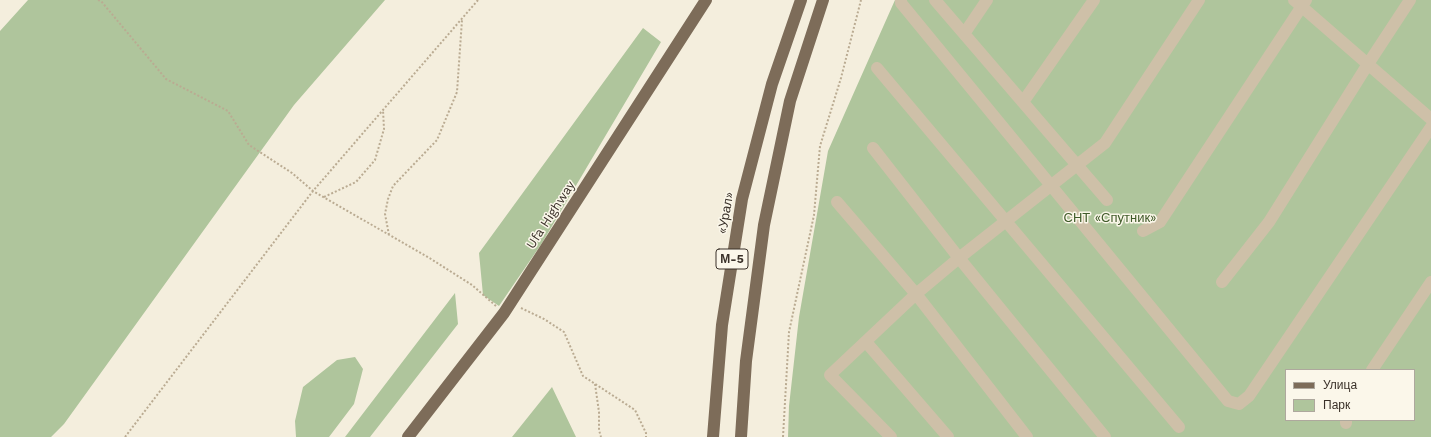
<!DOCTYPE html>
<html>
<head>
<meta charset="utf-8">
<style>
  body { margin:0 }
  #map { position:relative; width:1431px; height:437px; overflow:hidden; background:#f4eedd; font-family:"Work Sans",sans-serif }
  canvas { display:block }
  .legend { position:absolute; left:1285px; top:369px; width:130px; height:52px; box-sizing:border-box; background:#fbf7ea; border:1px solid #aea89d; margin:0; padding:5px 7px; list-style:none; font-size:12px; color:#3a3129 }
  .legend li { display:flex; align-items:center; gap:8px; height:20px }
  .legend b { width:20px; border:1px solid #aea89d }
</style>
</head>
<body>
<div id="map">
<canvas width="1431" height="437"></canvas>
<ul class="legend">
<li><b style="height:5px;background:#7d6c59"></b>Улица</li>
<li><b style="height:11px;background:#afc59c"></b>Парк</li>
</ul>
</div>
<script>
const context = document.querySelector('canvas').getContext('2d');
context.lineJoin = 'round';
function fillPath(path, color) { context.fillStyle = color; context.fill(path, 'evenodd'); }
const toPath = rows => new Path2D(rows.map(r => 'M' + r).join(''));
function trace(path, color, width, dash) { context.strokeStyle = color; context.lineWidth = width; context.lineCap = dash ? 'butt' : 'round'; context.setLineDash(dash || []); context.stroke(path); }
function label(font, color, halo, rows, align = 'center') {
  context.font = font + ' "Work Sans",sans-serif'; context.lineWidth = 3; context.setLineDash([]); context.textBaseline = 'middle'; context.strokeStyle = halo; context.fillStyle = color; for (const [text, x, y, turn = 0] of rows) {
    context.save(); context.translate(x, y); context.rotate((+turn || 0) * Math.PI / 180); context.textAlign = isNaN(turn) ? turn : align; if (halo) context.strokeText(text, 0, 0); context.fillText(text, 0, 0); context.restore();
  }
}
fillPath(toPath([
  [28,0,385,0,294,105,64,424,51,437,0,437,0,31],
  [895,0,1431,0,1431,437,788,437,789,406,799,317,828,151],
  [1286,370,1414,370,1414,420,1286,420],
  [643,28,661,42,542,243,499,306,483,295,479,253],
  [455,293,458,324,370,437,345,437],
  [355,357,363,369,354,404,329,437,296,437,295,421,303,387,337,360],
  [552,387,576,437,512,437]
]), '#afc59c');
trace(toPath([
  [98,0,101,1,166,79,228,111,249,145,292,173,313,191,431,259,472,285,496,306],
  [324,197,356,182,375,160,384,129,383,110],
  [389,235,385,214,388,199,393,186,437,140,457,92,462,20],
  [521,308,544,319,564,332,583,376,635,410,646,433,646,437],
  [595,384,599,412,599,430,601,437],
  [125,437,313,191,478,0],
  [783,437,789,332,814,215,820,146,841,78,861,0]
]), '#baab92', 2, [2, 2]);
trace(toPath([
  [901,0,901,3,1228,401,1239,404,1249,396,1431,127],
  [935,0,1107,200],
  [1294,0,1431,119],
  [964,34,987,0],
  [877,68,1179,427],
  [1023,102,1094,0],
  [873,148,959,258,1105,437],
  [837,202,916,294,1027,437],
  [1143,231,1160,222,1306,0],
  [1222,282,1269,222,1368,64,1410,0],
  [866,342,948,437],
  [1372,370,1431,282],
  [1346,420,1346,423],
  [891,437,830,375,916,294,959,258,1105,143,1199,0]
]), '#cec0a8', 12);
trace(toPath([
  [408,437,504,313,706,0],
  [713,437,722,325,742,199,772,84,801,0],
  [741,437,746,361,764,225,790,101,823,0]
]), '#7d6c59', 12);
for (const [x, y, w] of [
  [732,259,32]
]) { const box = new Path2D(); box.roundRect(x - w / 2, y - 10, w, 20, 3); context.fillStyle = '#fbf7ea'; context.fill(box); trace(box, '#3a3129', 1); }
label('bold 12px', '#3a3129', null, [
  ["М-5",732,259]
]);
label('13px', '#3a3129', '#fbf7ea', [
  ["«Урал»",726,213,-80],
  ["Ufa Highway",551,215,-57]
]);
label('13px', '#405b2a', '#fbf7ea', [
  ["СНТ «Спутник»",1110,218]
]);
</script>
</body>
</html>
